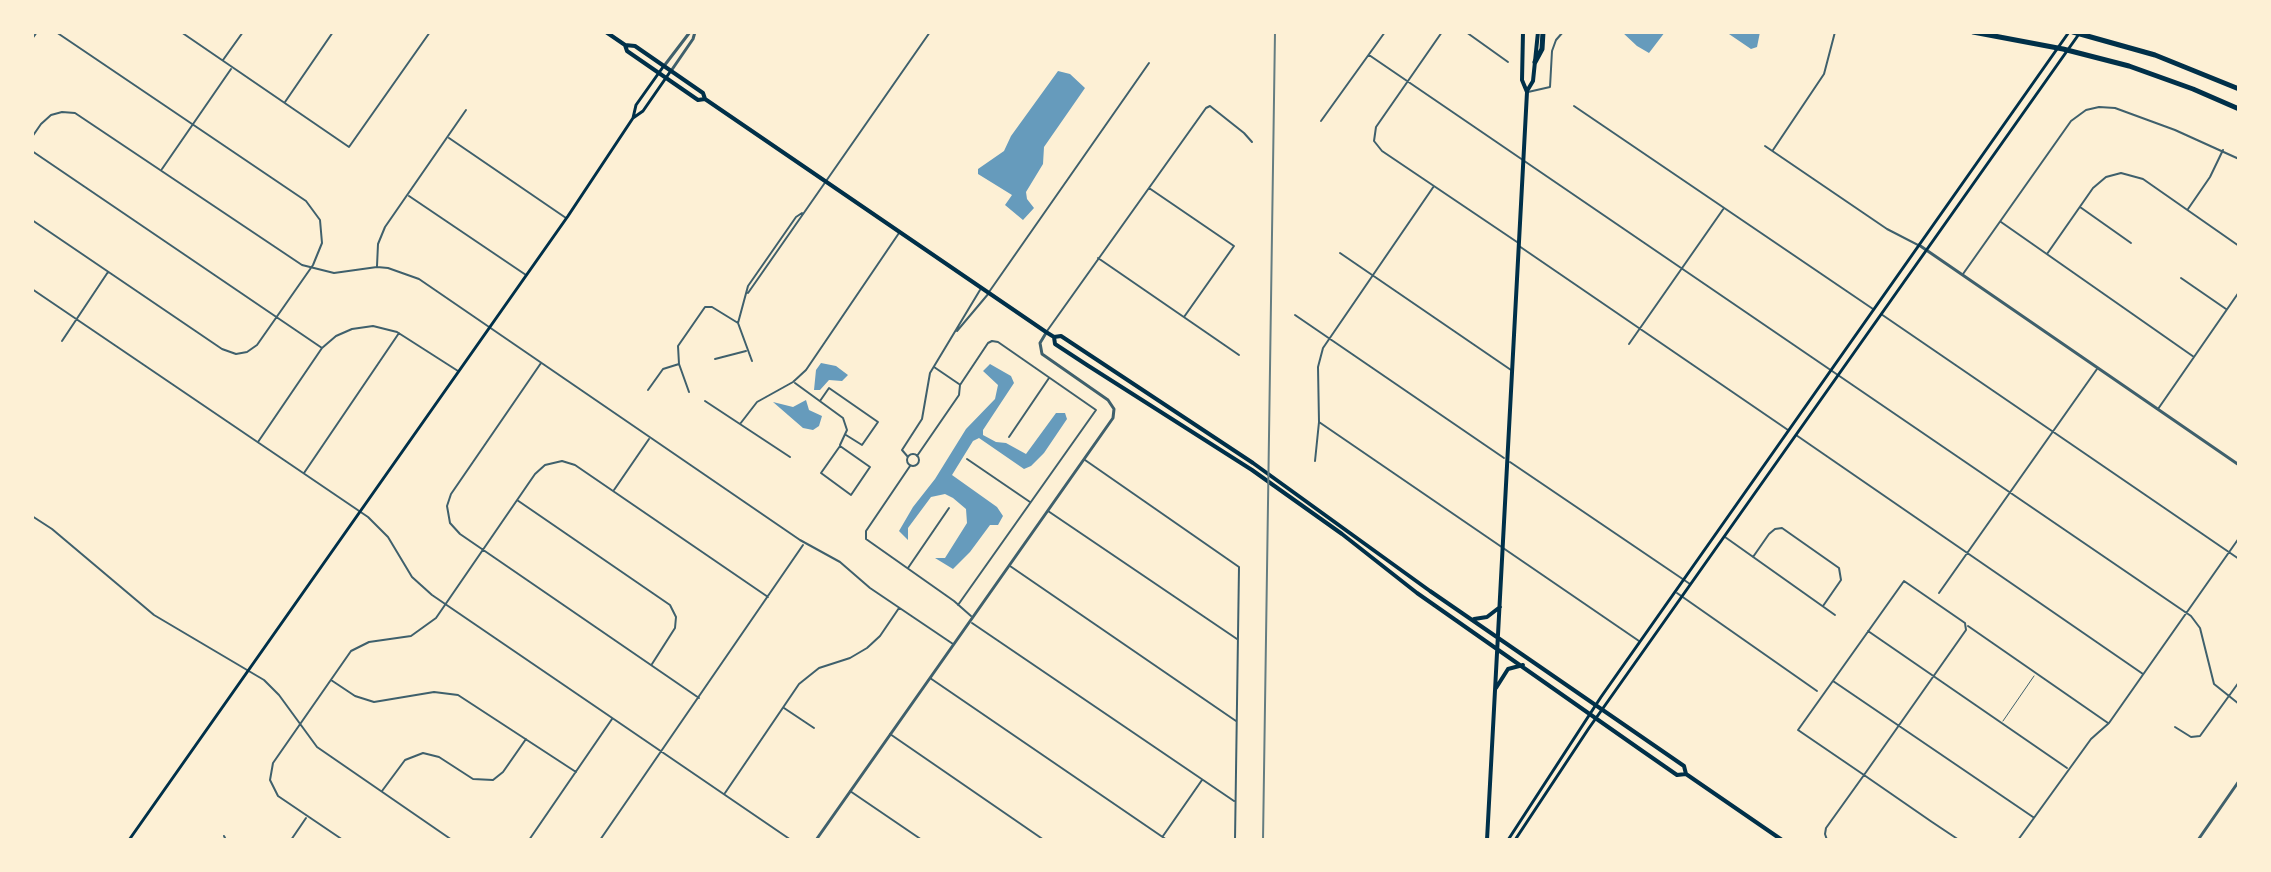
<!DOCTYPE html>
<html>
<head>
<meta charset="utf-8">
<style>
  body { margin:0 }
  #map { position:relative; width:2271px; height:872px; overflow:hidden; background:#fdf0d5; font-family:Ubuntu,sans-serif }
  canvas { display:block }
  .frame { position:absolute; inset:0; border:34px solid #fdf0d5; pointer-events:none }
</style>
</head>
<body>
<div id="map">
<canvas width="2271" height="872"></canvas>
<div class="frame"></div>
</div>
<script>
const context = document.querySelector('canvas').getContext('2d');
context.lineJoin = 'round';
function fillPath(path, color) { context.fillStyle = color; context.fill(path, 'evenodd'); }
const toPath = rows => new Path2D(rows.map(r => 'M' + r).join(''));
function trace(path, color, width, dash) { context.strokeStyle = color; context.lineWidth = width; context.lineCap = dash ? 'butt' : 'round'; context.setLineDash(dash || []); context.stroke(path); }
fillPath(toPath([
  [1622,32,1665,32,1649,53,1637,46],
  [1726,32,1760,32,1757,47,1751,49],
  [1058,71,1070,74,1085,88,1044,147,1043,164,1026,192,1027,199,1034,208,1023,220,1005,205,1012,195,978,174,978,169,1004,151,1011,136],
  [821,363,836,366,848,375,842,381,829,380,820,390,814,390,816,370],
  [990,364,1011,376,1014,383,983,430,983,435,996,442,1006,443,1026,454,1056,413,1065,413,1067,419,1044,453,1031,466,1024,469,979,438,973,441,952,475,997,507,1003,516,998,525,990,525,970,552,953,569,935,558,945,558,967,523,966,509,953,498,945,494,931,497,908,528,908,540,899,531,913,507,935,479,966,429,995,399,998,385,983,371],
  [806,400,809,410,822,416,819,426,813,430,803,428,773,402,793,407]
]), '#669bbc');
trace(toPath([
  [2003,721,2034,676]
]), '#3f606c', 1);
trace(toPath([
  [181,32,349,147,430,32],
  [1442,32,1376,127,1374,141,1382,151,1517,242],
  [1466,32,1508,62],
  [32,39,37,32],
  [1369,55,2191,616,2200,628,2214,684,2239,704],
  [223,60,243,32],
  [1528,92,1550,87,1552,51,1556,40,1563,32],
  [285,102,333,32],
  [1574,106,1873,309],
  [1321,121,1385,32],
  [32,137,41,124,51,115,62,112,75,113,302,265,334,273,377,267,388,268,419,279,800,540,840,562,870,588,953,644],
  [449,138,566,218],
  [1765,146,1887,229,1918,245],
  [1773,150,1824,74,1835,32],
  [32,151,322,348],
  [162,169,231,69],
  [1149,188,1234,246,1184,317],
  [409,196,526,275],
  [2080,207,2131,243],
  [2188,209,2210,177,2223,150],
  [32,220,222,349,236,354,247,352,257,345,313,265,322,243,320,220,306,201,56,32],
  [2001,222,2194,357],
  [1519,246,1788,430],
  [1340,253,1511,370],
  [2047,254,2093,188,2106,177,2121,173,2143,179,2239,246],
  [1098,258,1239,355],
  [377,266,378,244,385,227,466,110],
  [1963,274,2071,121,2086,110,2099,107,2115,108,2175,130,2239,159],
  [2181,278,2226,309],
  [32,289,368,517,388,537,412,577,432,595,791,840],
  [989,292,1149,63],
  [748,293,930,32],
  [1881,314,2239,559],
  [1295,315,1504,458],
  [738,323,748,286,796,217,802,213],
  [957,331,989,293],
  [1047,331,1206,108,1210,106,1244,133,1252,142],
  [62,341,108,272],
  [1629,344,1724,208],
  [715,359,746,351],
  [541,363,451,494,447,506,450,523,460,534,699,698],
  [934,367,959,384],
  [795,383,843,418,847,430,840,445],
  [648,390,663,369,679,364],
  [689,392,679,364,678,346,705,307,712,307,738,323,752,361],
  [705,401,790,457],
  [820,401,829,388,878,422,862,445,846,435],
  [2158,409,2239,292],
  [1319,422,1639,641],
  [740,424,757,402,793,382,806,370,899,233],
  [1796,435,2143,674],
  [1009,437,1049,378],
  [258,442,322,348,336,336,352,329,373,326,397,332,458,371],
  [840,446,870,467,851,495,821,473,840,446],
  '907 460a6 6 0 1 1 12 0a6 6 0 1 1-12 0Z',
  [917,456,959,395,960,385,988,343,992,341,998,342,1096,410,958,605],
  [908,457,902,450,922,419,930,373,980,290],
  [967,459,1030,502],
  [1085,460,1239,567,1235,840],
  [1315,461,1319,422,1318,367,1323,348,1434,186],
  [1510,462,1690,584],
  [910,466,866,531,866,539,954,601,971,616],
  [304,473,399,333],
  [614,490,649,439],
  [517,500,670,605,676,617,675,628,652,664],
  [1048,511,1237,639],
  [32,516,52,529,154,615,264,680,279,695,317,747,452,840],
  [1725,537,1835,615],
  [1753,557,1769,534,1775,529,1782,528,1839,568,1841,580,1823,606],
  [1010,566,1236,721],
  [908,568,949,508],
  [1677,593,1817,691],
  [1939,593,2097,369],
  [972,623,1234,801],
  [1968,626,2108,723],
  [1868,631,2067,768],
  [930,678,1167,840],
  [331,680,355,696,374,702,434,692,458,695,576,772],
  [1833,681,2033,817],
  [784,708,814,728],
  [2175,727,2191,737,2200,736,2239,682],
  [890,734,1044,840],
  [382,791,405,760,423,753,439,757,473,779,493,780,503,772,526,739],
  [850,791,922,840],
  [725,793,799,684,819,668,850,658,867,648,880,636,899,608],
  [224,836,226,840],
  [1163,836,1202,780],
  [291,840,306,818],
  [343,840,278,796,270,780,273,763,351,651,369,642,411,636,436,618,535,474,545,465,562,461,575,465,768,597],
  [529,840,612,719],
  [600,840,803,545],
  [1827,840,1825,834,1826,828,1864,775,1966,630,1965,623,1904,581,1798,730,1864,775,1932,822,1959,840],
  [2018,840,2091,739,2109,723,2239,538]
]), '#3f606c', 2);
trace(toPath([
  [664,66,690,32],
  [671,71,693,39,695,32],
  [1919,245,2239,465],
  [816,840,1113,418,1114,409,1108,400,1042,354,1040,343,1046,333],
  [2198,840,2239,781]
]), '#3f606c', 3);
trace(toPath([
  [633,118,643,111,670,72],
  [129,840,568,216,633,118,636,105,663,67],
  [1508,840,1601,697,2069,32],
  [1515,840,1589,728,2079,34]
]), '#003049', 3);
trace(toPath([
  [606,32,625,45,635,46,703,93,705,99],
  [625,45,627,51,698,100,705,99,1046,332,1054,337,1061,336,1253,463,1430,591,1684,766,1686,774],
  [1527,91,1533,81,1538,32],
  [1054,337,1055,344,1087,365,1252,470,1342,534,1417,593,1641,750,1677,775,1686,774,1782,840],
  [1474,619,1487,617,1500,607],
  [1496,688,1508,669,1523,665],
  [1487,840,1527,92,1522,80,1523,32]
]), '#003049', 4);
trace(toPath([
  [1973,32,2063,49,2129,66,2193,89,2239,109],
  [2073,32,2155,55,2239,89],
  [1535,62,1542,49,1543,32]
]), '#003049', 5);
trace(toPath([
  [1263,840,1275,32]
]), '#657d81', 2);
</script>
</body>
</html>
